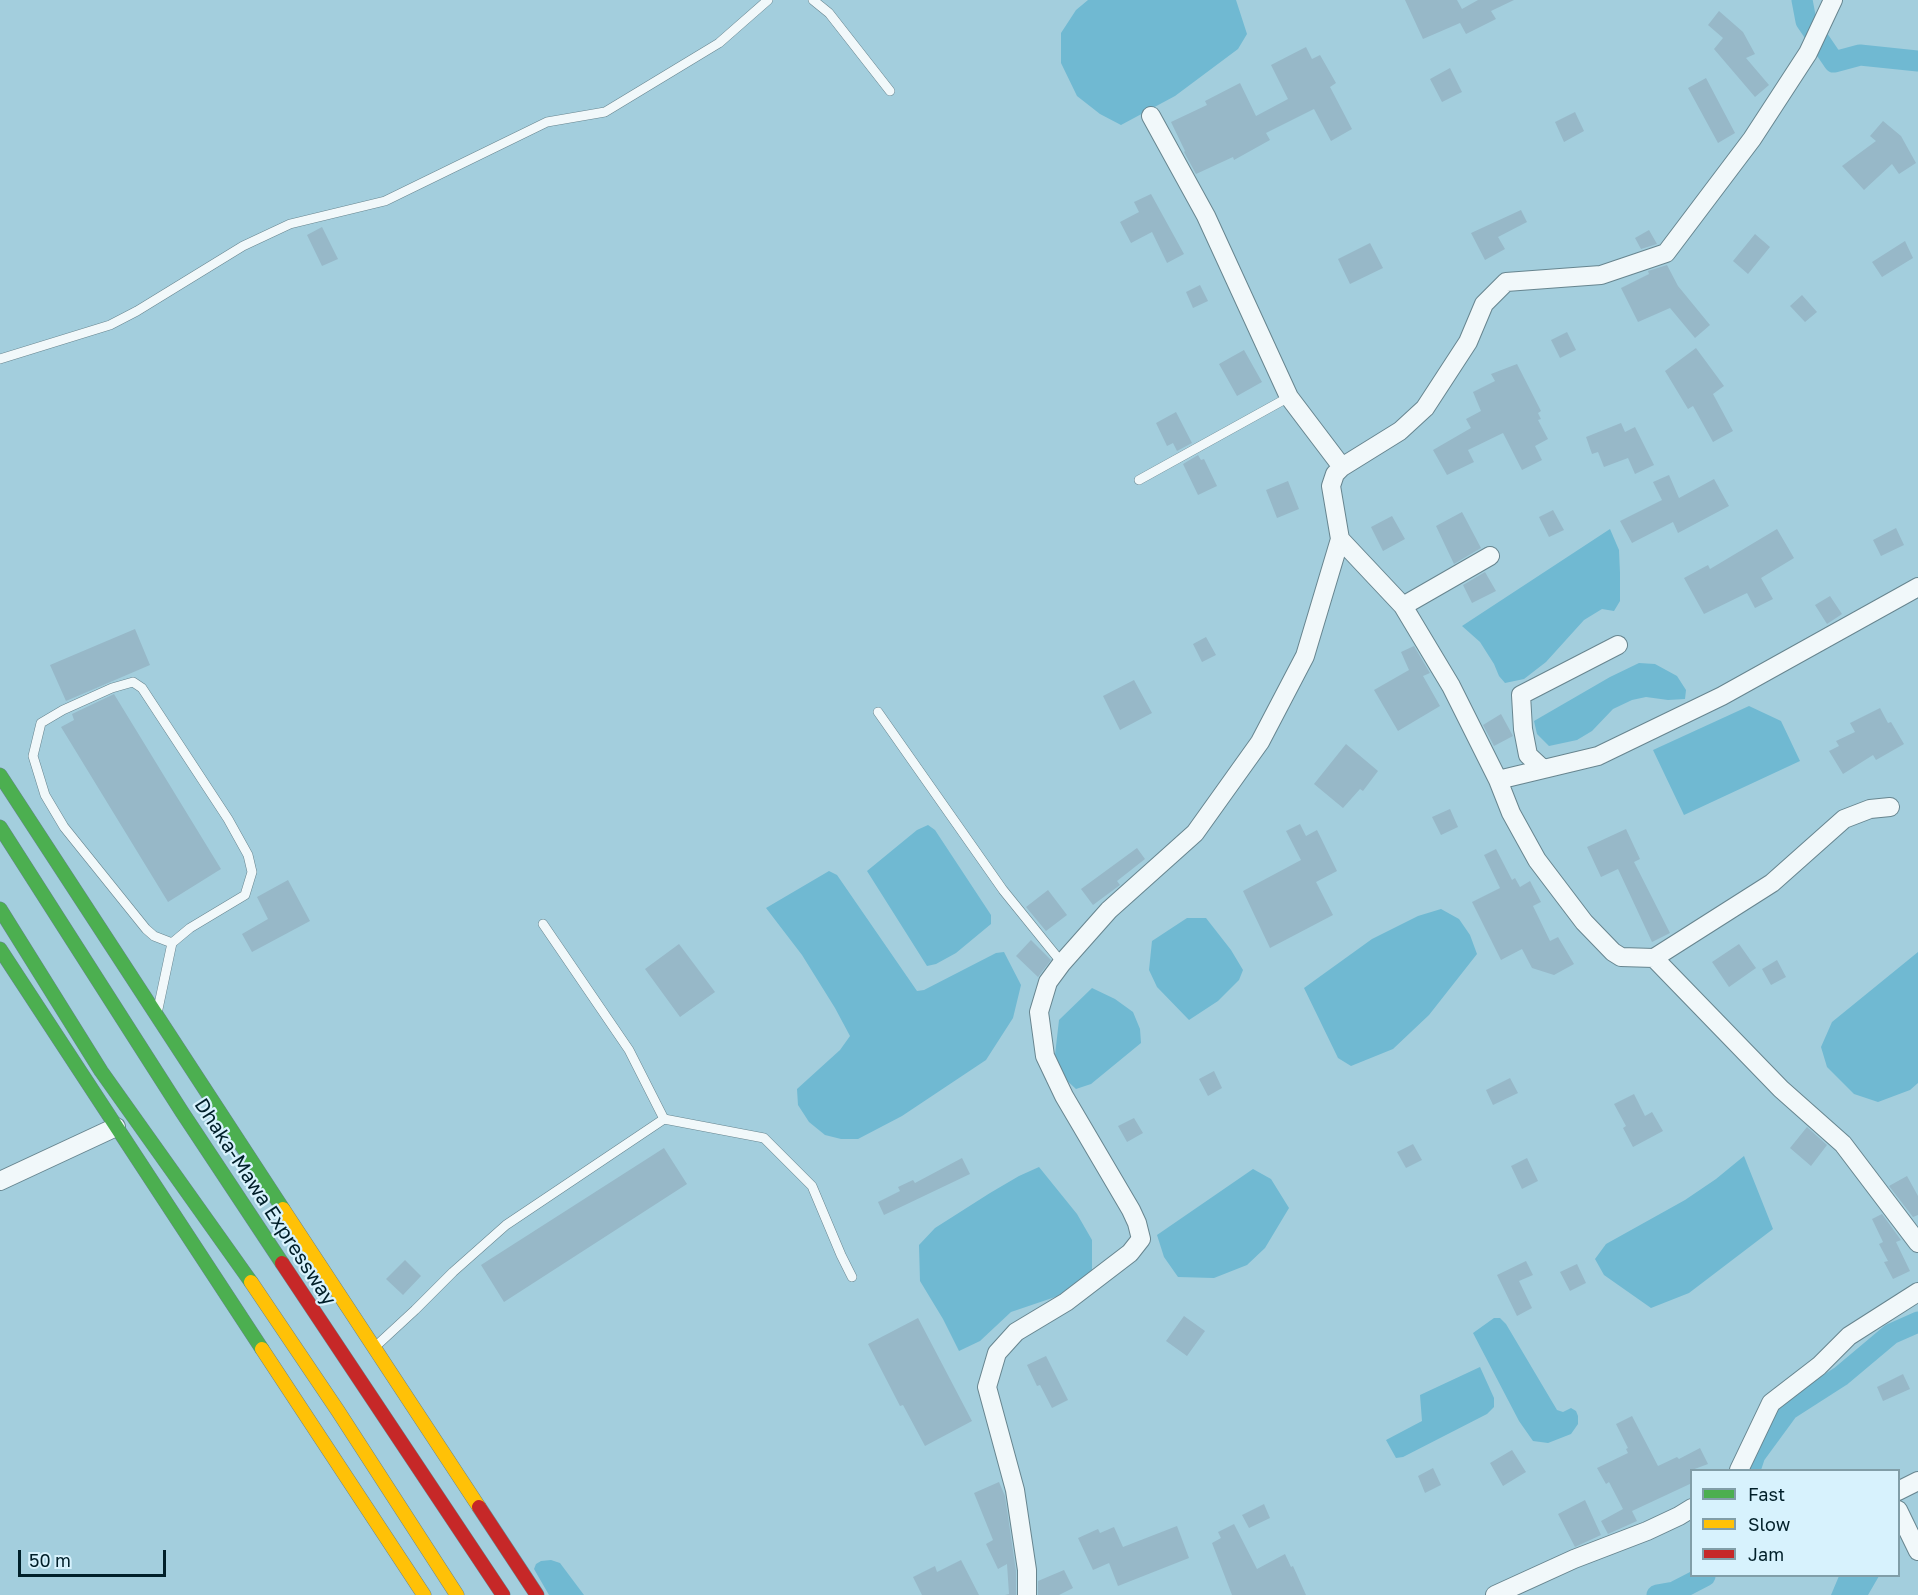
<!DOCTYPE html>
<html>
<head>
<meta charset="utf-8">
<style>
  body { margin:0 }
  #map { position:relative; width:1918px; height:1595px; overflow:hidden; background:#a3cedd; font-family:"Golos Text",sans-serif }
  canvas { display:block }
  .legend { position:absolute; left:1690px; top:1469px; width:210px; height:108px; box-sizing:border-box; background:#d7f2fd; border:2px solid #819ea8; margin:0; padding:8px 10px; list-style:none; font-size:18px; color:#001f29 }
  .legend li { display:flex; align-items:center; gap:12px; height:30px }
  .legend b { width:30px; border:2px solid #819ea8 }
  .scale { position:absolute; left:18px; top:1550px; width:148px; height:27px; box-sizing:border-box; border:3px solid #001f29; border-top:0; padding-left:8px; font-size:18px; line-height:21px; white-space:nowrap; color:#001f29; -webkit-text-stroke:4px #d7f2fd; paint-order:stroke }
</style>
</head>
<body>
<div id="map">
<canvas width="1918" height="1595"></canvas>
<ul class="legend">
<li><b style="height:8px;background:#4caf50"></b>Fast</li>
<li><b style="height:8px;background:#ffc107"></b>Slow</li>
<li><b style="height:8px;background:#c62828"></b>Jam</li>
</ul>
<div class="scale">50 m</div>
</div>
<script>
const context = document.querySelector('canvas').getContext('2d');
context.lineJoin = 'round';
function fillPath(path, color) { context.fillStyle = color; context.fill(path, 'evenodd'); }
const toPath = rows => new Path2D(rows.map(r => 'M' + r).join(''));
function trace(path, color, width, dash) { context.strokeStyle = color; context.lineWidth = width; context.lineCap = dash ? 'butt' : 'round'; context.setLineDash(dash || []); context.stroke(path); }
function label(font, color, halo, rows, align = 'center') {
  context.font = font + ' "Golos Text",sans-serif'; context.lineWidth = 4.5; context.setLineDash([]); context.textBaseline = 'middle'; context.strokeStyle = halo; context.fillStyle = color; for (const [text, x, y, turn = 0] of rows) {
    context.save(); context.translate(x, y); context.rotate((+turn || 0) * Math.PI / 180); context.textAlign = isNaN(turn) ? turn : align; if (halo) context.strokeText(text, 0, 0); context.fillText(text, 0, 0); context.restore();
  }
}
fillPath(toPath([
  [1088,0,1236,0,1247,34,1238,49,1175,96,1121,125,1100,114,1077,96,1061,63,1061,33,1076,10],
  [1610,529,1619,550,1620,573,1620,601,1614,611,1602,609,1584,620,1546,662,1524,679,1505,683,1499,676,1494,664,1480,642,1462,626],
  [1639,663,1655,664,1677,676,1686,690,1685,699,1668,700,1646,697,1632,700,1613,709,1592,731,1577,740,1549,746,1537,734,1534,721,1610,677],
  [1749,706,1781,721,1800,761,1684,815,1653,750],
  [928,825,935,830,991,915,991,924,956,953,936,964,927,966,867,871,917,830],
  [829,871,837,875,917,991,924,990,996,953,1004,952,1021,985,1013,1018,986,1060,902,1116,858,1139,841,1139,825,1135,809,1122,798,1105,797,1089,840,1050,850,1036,835,1008,802,955,766,908],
  [1441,909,1459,919,1470,935,1477,954,1429,1015,1393,1049,1351,1066,1338,1058,1304,988,1372,939,1418,916],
  [1187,918,1206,918,1231,950,1243,970,1239,980,1218,1001,1189,1020,1157,987,1149,970,1152,941],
  [1918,952,1918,1083,1910,1090,1878,1102,1854,1094,1827,1067,1821,1047,1832,1022],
  [1092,988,1115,999,1133,1012,1140,1029,1141,1043,1091,1084,1076,1089,1063,1077,1055,1055,1059,1020],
  [1744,1156,1773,1229,1689,1293,1651,1308,1604,1275,1595,1259,1606,1244,1685,1200,1716,1179],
  [1039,1167,1077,1214,1092,1240,1092,1277,1064,1294,1011,1312,980,1341,959,1351,943,1319,920,1281,919,1245,935,1228,990,1193,1019,1176],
  [1253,1169,1271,1179,1289,1208,1265,1248,1247,1265,1214,1278,1178,1277,1164,1257,1157,1235],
  [1494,1318,1500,1318,1506,1324,1557,1410,1563,1412,1571,1408,1576,1411,1578,1416,1578,1424,1571,1434,1548,1443,1533,1441,1519,1421,1473,1333],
  [1480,1367,1494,1398,1494,1407,1487,1414,1403,1457,1396,1458,1386,1440,1422,1421,1420,1395],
  [551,1560,560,1563,584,1595,549,1595,534,1569,536,1564,541,1561],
  [1839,1576,1879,1576,1868,1595,1831,1595]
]), '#70b9d2');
trace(toPath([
  [1802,0,1806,21,1834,62,1860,55,1918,61],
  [1750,1470,1755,1455,1788,1410,1841,1376,1891,1334,1918,1322],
  [1657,1595,1674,1592,1705,1576]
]), '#70b9d2', 21);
fillPath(toPath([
  [1405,0,1457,0,1462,9,1478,0,1514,0,1491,11,1496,19,1466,34,1460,23,1423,39],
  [1719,11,1743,32,1755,54,1746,58,1769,85,1755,97,1714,49,1723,38,1708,25],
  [1306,47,1312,59,1320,55,1336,83,1330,87,1352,129,1331,141,1314,109,1266,133,1270,140,1234,160,1233,157,1196,174,1184,152,1185,151,1171,122,1207,105,1205,101,1240,83,1256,116,1288,99,1271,65],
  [1450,68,1462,92,1442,102,1430,79],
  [1706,78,1735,133,1718,143,1688,88],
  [1575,112,1584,131,1564,142,1555,122],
  [1883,121,1901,136,1916,163,1899,174,1892,164,1864,190,1842,166,1876,141,1870,136],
  [1151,194,1184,254,1167,263,1152,232,1131,243,1120,222,1139,212,1134,202],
  [1521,210,1527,222,1498,237,1505,249,1485,260,1471,233],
  [322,227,338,259,322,266,307,235],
  [1649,230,1657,244,1641,249,1635,238],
  [1755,234,1770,247,1748,274,1733,261],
  [1905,241,1913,258,1882,277,1872,262],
  [1370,243,1383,268,1350,284,1338,259],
  [1667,265,1678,286,1710,325,1695,338,1670,308,1638,322,1621,288,1649,274,1648,271],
  [1200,285,1208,301,1193,308,1186,292],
  [1802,295,1817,312,1805,322,1790,306],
  [1567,332,1576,350,1560,358,1551,340],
  [1696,348,1724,386,1713,394,1733,431,1713,442,1693,406,1688,409,1665,371],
  [1244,350,1262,382,1237,396,1219,364],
  [1517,364,1541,411,1538,413,1541,419,1538,420,1548,439,1535,446,1542,460,1522,470,1503,433,1468,450,1474,462,1447,475,1433,450,1471,428,1466,419,1481,411,1473,392,1495,381,1491,374],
  [1176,412,1192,443,1177,451,1173,443,1167,446,1156,423],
  [1621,423,1625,432,1635,427,1654,465,1635,474,1628,458,1604,467,1598,452,1592,454,1586,437],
  [1198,455,1201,460,1204,459,1217,486,1198,495,1183,464],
  [1669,475,1679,498,1714,479,1729,506,1678,533,1673,522,1632,543,1620,521,1662,500,1653,482],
  [1288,481,1299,509,1277,518,1266,490],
  [1553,510,1564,530,1549,537,1539,517],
  [1462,512,1481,548,1454,564,1436,526],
  [1392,516,1405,539,1383,551,1371,527],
  [1896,528,1904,545,1881,556,1873,540],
  [1777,529,1794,558,1761,578,1773,599,1755,608,1747,593,1704,614,1684,578,1708,565,1710,569],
  [1485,572,1496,591,1472,603,1463,585],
  [1830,596,1842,614,1827,624,1815,605],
  [135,629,150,665,66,701,50,665],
  [1206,637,1216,655,1202,662,1193,644],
  [1414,646,1430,673,1423,676,1440,706,1398,731,1374,690,1409,670,1401,652],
  [1134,680,1152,713,1120,730,1103,696],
  [114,694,221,869,168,902,61,727,74,720,72,714],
  [1880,708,1888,723,1891,722,1904,744,1876,760,1873,755,1843,774,1829,751,1839,746,1836,741,1855,732,1850,723],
  [1501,714,1513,736,1494,746,1483,725],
  [1346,744,1378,771,1363,791,1360,789,1343,808,1314,784],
  [1450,809,1458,827,1441,835,1432,817],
  [1300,824,1306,836,1317,830,1337,871,1316,882,1333,915,1270,948,1243,891,1301,860,1286,831],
  [1626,829,1640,859,1634,862,1670,933,1652,942,1618,869,1601,877,1587,847],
  [1137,848,1145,859,1117,881,1120,885,1093,905,1081,889],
  [1496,849,1512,880,1515,878,1520,887,1530,881,1541,902,1533,906,1550,941,1558,937,1574,964,1554,975,1532,968,1522,949,1501,960,1472,902,1500,888,1484,855],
  [288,880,310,921,252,952,242,934,268,919,257,897],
  [1048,890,1067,915,1046,931,1026,907],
  [1031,940,1051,960,1038,977,1016,956],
  [679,944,715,992,680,1017,645,969],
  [1739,944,1756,968,1729,987,1712,962],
  [1777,960,1786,977,1771,985,1762,969],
  [1214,1071,1222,1088,1208,1096,1199,1079],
  [1510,1078,1518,1093,1493,1105,1486,1090],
  [1634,1094,1645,1116,1652,1112,1663,1131,1633,1147,1623,1128,1626,1126,1614,1104],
  [1134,1118,1143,1133,1127,1142,1118,1126],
  [1807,1127,1827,1145,1811,1166,1790,1148],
  [1413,1144,1422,1160,1406,1168,1397,1152],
  [664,1148,687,1184,504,1302,481,1265],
  [962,1158,970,1174,884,1215,878,1202,900,1191,898,1187,913,1180,915,1183],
  [1527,1158,1538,1181,1522,1189,1511,1166],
  [1907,1176,1918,1196,1918,1215,1913,1217,1889,1186],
  [1882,1214,1901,1240,1896,1242,1910,1271,1893,1279,1884,1262,1888,1261,1879,1244,1883,1242,1872,1219],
  [405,1260,421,1276,403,1295,386,1279],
  [1526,1261,1533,1275,1519,1281,1532,1308,1517,1316,1497,1275],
  [1577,1264,1586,1283,1570,1291,1560,1272],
  [1184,1316,1205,1331,1187,1356,1166,1341],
  [918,1318,972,1421,925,1446,903,1405,900,1406,868,1344],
  [1046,1356,1068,1400,1052,1408,1040,1385,1037,1386,1027,1365],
  [1903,1374,1910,1389,1883,1401,1877,1387],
  [1632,1416,1658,1466,1677,1457,1679,1459,1700,1448,1708,1464,1692,1470,1692,1483,1632,1511,1637,1521,1608,1534,1601,1521,1623,1509,1609,1482,1606,1484,1597,1468,1628,1453,1626,1449,1628,1448,1616,1424],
  [1512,1450,1526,1472,1503,1486,1490,1463],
  [1433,1468,1441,1485,1425,1493,1418,1476],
  [999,1482,1005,1496,1016,1571,1016,1595,1005,1595,1009,1594,1007,1564,998,1569,986,1544,993,1540,974,1493],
  [1585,1500,1601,1535,1575,1547,1558,1514],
  [1264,1504,1270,1518,1249,1528,1242,1515],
  [1234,1524,1257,1569,1285,1554,1291,1567,1293,1566,1306,1595,1232,1595,1212,1543,1221,1538,1218,1532],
  [1177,1526,1189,1558,1118,1586,1109,1563,1093,1570,1078,1538,1098,1529,1100,1533,1114,1527,1123,1547],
  [961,1560,979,1595,922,1595,913,1577,935,1566,937,1572],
  [1064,1570,1073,1588,1059,1595,1038,1595,1038,1581]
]), '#97b8c8');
const lane = toPath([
  [813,0,829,13,890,91],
  [0,359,110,325,137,311,243,246,290,224,385,201,547,122,605,112,719,43,768,0],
  [1139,480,1289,397],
  [878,712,1003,890,1062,963],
  [543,924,629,1050,664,1119],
  [158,1009,172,943,190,928,245,895,252,872,248,855,228,819,142,688,133,682,112,688,63,710,41,723,33,756,45,795,64,827,146,929,154,936,172,943],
  [376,1346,415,1310,453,1272,506,1225,664,1119,764,1138,812,1186,841,1255,852,1277]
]);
const street = toPath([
  [1151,116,1206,216,1289,397,1342,467],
  [1340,539,1403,606,1451,686,1498,780,1511,813,1537,860,1584,922,1613,952,1621,957,1654,958,1772,883,1844,819,1870,809,1890,807],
  [1403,606,1490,556],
  [1543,769,1528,755,1523,729,1521,695,1618,645],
  [1498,780,1598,756,1722,696,1918,587],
  [1654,958,1781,1089,1843,1144,1918,1243],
  [0,1181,116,1127],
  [1739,1470,1771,1403,1819,1366,1849,1336,1918,1292],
  [1898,1491,1918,1481],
  [1898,1510,1918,1551],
  [1027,1595,1027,1570,1015,1490,987,1387,997,1353,1016,1332,1066,1302,1130,1253,1141,1239,1137,1223,1131,1210,1064,1096,1045,1056,1039,1012,1048,982,1062,963,1109,910,1195,833,1260,742,1305,656,1340,539,1331,486,1335,474,1342,467,1400,431,1425,408,1468,342,1484,304,1506,282,1601,275,1666,253,1752,139,1808,53,1833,0],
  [1495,1595,1574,1559,1647,1531,1679,1516,1692,1508]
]);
const fast = toPath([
  [0,775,283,1209],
  [0,827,182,1112,282,1263],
  [0,909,101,1071,251,1282],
  [0,949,262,1349]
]);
const slow = toPath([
  [283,1209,479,1507],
  [251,1282,338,1411,457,1595],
  [262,1349,424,1595]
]);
const jam = toPath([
  [282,1263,503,1595],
  [479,1507,537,1595]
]);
trace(lane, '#67858f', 10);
trace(street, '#67858f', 20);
trace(fast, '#67858f', 15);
trace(slow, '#67858f', 15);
trace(jam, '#67858f', 15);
trace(lane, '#f1f8fa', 9);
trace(street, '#f1f8fa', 18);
trace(fast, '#4caf50', 14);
trace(slow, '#ffc107', 14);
trace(jam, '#c62828', 14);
label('20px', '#001f29', '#d7f2fd', [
  ["Dhaka-Mawa Expressway",265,1202,57]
]);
</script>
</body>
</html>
